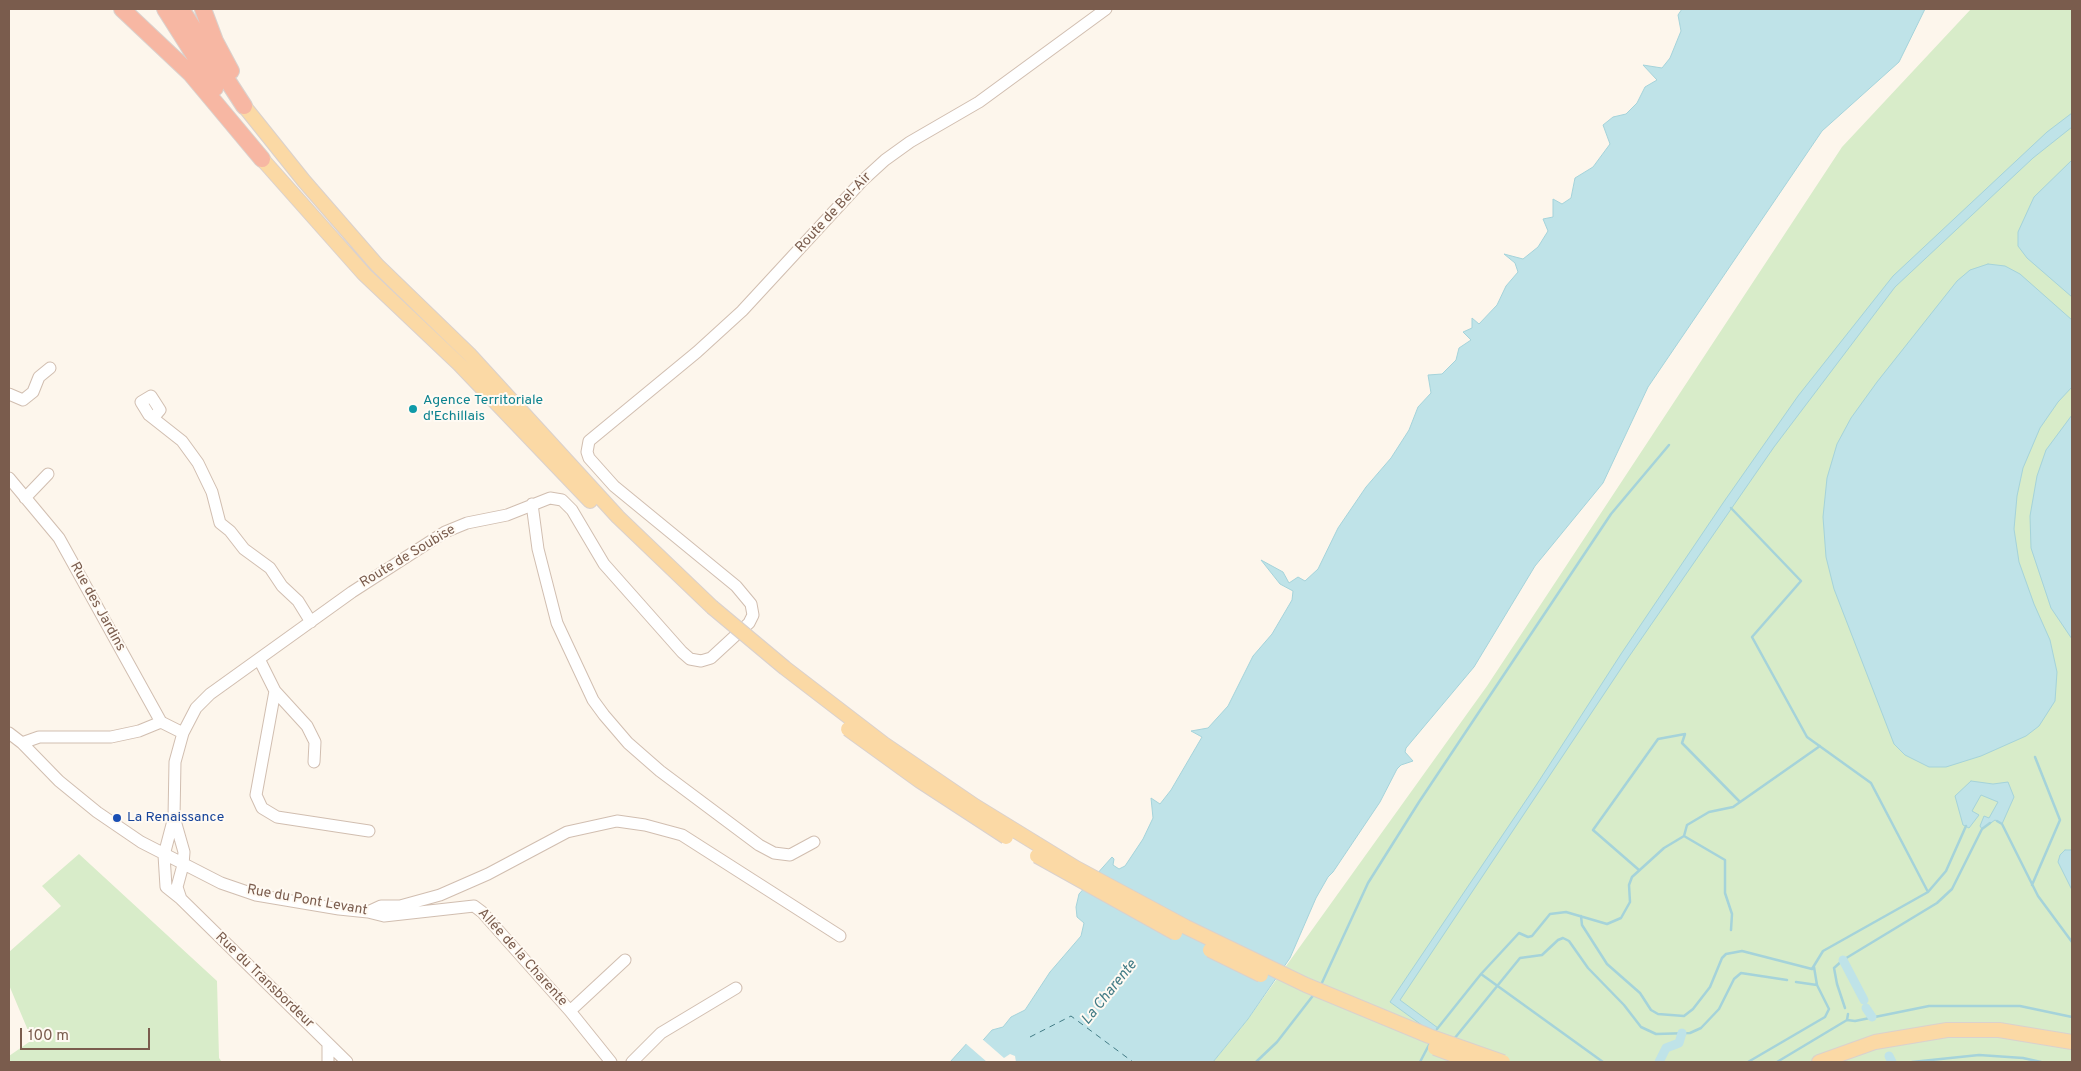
<!DOCTYPE html>
<html>
<head>
<meta charset="utf-8">
<style>
  body { margin:0 }
  #map { position:relative; width:2081px; height:1071px; overflow:hidden; background:#fdf6ec; font-family:Overpass,sans-serif }
  canvas { display:block }
  .frame { position:absolute; inset:0; border:10px solid #7a5c4d; pointer-events:none }
  .scale { position:absolute; left:20px; top:1028px; width:130px; height:22px; box-sizing:border-box; border:2px solid #7a5c4d; border-top:0; padding-left:6px; font-size:15px; line-height:18px; white-space:nowrap; color:#7a5c4d; -webkit-text-stroke:4px #fffaf3; paint-order:stroke }
</style>
</head>
<body>
<div id="map">
<canvas width="2081" height="1071"></canvas>
<div class="frame"></div>
<div class="scale">100 m</div>
</div>
<script>
const context = document.querySelector('canvas').getContext('2d');
context.lineJoin = 'round';
function fillPath(path, color) { context.fillStyle = color; context.fill(path, 'evenodd'); }
const toPath = rows => new Path2D(rows.map(r => 'M' + r).join(''));
function trace(path, color, width, dash) { context.strokeStyle = color; context.lineWidth = width; context.lineCap = dash ? 'butt' : 'round'; context.setLineDash(dash || []); context.stroke(path); }
function label(font, color, halo, rows, align = 'center') {
  context.font = font + ' Overpass,sans-serif'; context.lineWidth = 4; context.setLineDash([]); context.textBaseline = 'middle'; context.strokeStyle = halo; context.fillStyle = color; for (const [text, x, y, turn = 0] of rows) {
    context.save(); context.translate(x, y); context.rotate((+turn || 0) * Math.PI / 180); context.textAlign = isNaN(turn) ? turn : align; if (halo) context.strokeText(text, 0, 0); context.fillText(text, 0, 0); context.restore();
  }
}
fillPath(toPath([
  [1971,9,2072,9,2072,1062,1213,1062,1248,1019,1487,686,1842,147],
  [79,854,217,981,219,1058,222,1062,9,1062,9,1056,32,1040,9,985,9,952,61,906,42,886]
]), '#d8ecc9');
const water = toPath([
  [1682,9,1925,9,1899,62,1822,131,1648,387,1603,483,1535,566,1474,667,1406,748,1405,752,1413,761,1401,765,1397,769,1380,802,1333,872,1328,877,1316,898,1290,958,1248,1019,1213,1062,950,1062,969,1041,977,1047,992,1030,1003,1027,1011,1017,1025,1010,1050,972,1081,936,1084,923,1077,917,1076,907,1079,894,1112,857,1114,859,1113,865,1119,869,1125,866,1143,839,1153,818,1151,798,1160,804,1171,790,1202,737,1191,731,1208,728,1228,706,1253,656,1272,634,1292,600,1293,591,1280,584,1261,560,1283,572,1289,583,1298,577,1305,581,1318,569,1338,528,1366,487,1391,458,1409,430,1418,407,1431,393,1428,375,1442,374,1456,360,1459,348,1471,340,1463,332,1472,328,1472,318,1479,324,1497,305,1506,286,1518,272,1515,263,1504,254,1523,259,1538,247,1548,231,1543,219,1553,217,1553,199,1562,204,1571,198,1575,178,1593,167,1610,144,1603,125,1613,117,1626,114,1637,103,1645,87,1657,80,1643,65,1662,68,1670,58,1681,31,1678,15,1682,9],
  [2072,113,2072,127,2033,158,1895,287,1774,447,1628,658,1400,1000,1438,1028,1434,1034,1390,1002,1537,784,1621,654,1723,503,1798,396,1893,276,2047,132,2072,113],
  [2072,160,2072,297,2027,258,2018,246,2018,232,2034,197,2072,160],
  [1988,264,2005,266,2020,274,2072,320,2072,387,2058,402,2040,428,2023,468,2017,496,2014,529,2019,562,2034,604,2050,640,2057,672,2055,701,2039,726,2026,736,1981,756,1946,767,1929,767,1905,755,1894,744,1834,589,1826,557,1823,517,1827,478,1837,444,1851,418,1877,382,1957,281,1970,270,1988,264],
  [2072,415,2072,639,2051,608,2031,548,2030,516,2037,476,2046,450,2072,415],
  [1971,781,1993,784,2008,782,2014,797,2002,824,1995,820,1982,829,1980,826,1984,816,1989,818,1998,802,1981,795,1972,811,1979,815,1969,828,1963,825,1955,796,1971,781],
  [2065,850,2072,850,2072,890,2058,862,2060,855,2065,850]
]);
fillPath(water, '#bfe3e8');
trace(water, '#a5d3da', 1);
fillPath(toPath([
  [981,1038,1004,1058,1010,1054,1015,1056,1016,1062,987,1062,964,1042,969,1039,976,1044]
]), '#fdf6ec');
trace(toPath([
  [1731,508,1801,581,1752,637,1807,737,1871,783,1928,892],
  [1997,821,2002,824,2038,896,2072,942],
  [1684,836,1687,825,1709,812,1733,807,1820,746],
  [1639,870,1593,830,1658,739,1685,734,1682,743,1740,802],
  [2032,885,2060,820,2035,757],
  [1581,916,1582,925,1607,964,1640,993,1651,1010,1658,1014,1684,1016,1693,1009,1710,987,1722,958,1726,954,1742,951,1812,969,1823,951,1928,892,1946,871,1966,826],
  [1481,974,1519,933,1528,937,1532,936,1550,914,1566,912,1607,924,1621,918,1630,902,1629,885,1632,877,1664,848,1684,836,1725,860,1725,893,1732,914,1731,930],
  [1796,982,1817,985],
  [1320,987,1368,883,1419,802,1611,514,1669,445],
  [1845,1008,1837,984,1834,968,1843,960,1937,903,1952,889,1982,829,1990,823],
  [1848,1014,1847,1020,1855,1021,1929,1006,2020,1006,2072,1017],
  [1437,1029,1481,974,1603,1062],
  [1454,1039,1520,958,1542,955,1558,940,1563,938,1569,941,1588,968,1624,1005,1641,1027,1656,1034,1690,1033,1701,1028,1719,1009,1734,979,1741,973,1787,980],
  [1256,1062,1277,1042,1315,993],
  [1420,1062,1431,1041],
  [1748,1062,1825,1017,1829,1009,1817,985,1814,967],
  [1777,1062,1847,1020],
  [1912,1062,1979,1055,2023,1058,2041,1062]
]), '#a5d3da', 2.5);
trace(toPath([
  [1843,960,1864,1000],
  [1866,1008,1872,1017],
  [1889,1056,1892,1062],
  [1659,1062,1666,1048,1679,1043,1682,1033]
]), '#bfe3e8', 9);
trace(toPath([
  [1030,1037,1071,1016,1133,1062]
]), '#437c86', 1, [6, 5]);
const minor = toPath([
  [9,394,23,400,33,392,39,377,50,368],
  [154,417,160,410,151,396,141,402,149,415,182,441,198,463,212,492,220,523,230,531,244,549,270,568,282,586,298,601,311,622],
  [9,478,59,538,161,722],
  [25,498,48,474],
  [532,504,538,549,557,623,593,700,604,715,628,743,660,771,759,845,774,853,790,855,814,842],
  [259,659,275,691,256,795,262,808,277,817,369,831],
  [275,691,307,726,315,742,314,762],
  [9,733,22,743,59,781,97,812,141,842,221,883,256,895,339,909,368,912,384,916,474,906,482,912,570,1011,611,1062],
  [22,743,39,737,111,737,139,731,161,722,183,733],
  [174,817,184,852,183,865,177,887,181,899],
  [368,912,381,906,400,906,440,895,488,874,567,832,617,821,645,825,682,835,840,936],
  [570,1011,625,960],
  [328,1044,328,1062],
  [347,1062,181,899,166,887,164,855,174,817,175,762,183,733,196,708,210,694,352,592,445,532,467,523,507,515,550,498,562,500,572,510,604,564,682,652,690,659,701,661,711,658,749,623,753,615,751,604,736,586,614,486,589,458,587,452,589,441,697,352,742,311,862,181,885,160,910,142,979,102,1106,9],
  [632,1062,661,1033,736,988]
]);
const major = toPath([
  [244,106,304,181,377,265,469,354,618,517,712,607],
  [262,159,364,274,459,364,590,501],
  [1819,1062,1875,1042,1947,1030,1999,1030,2072,1042]
]);
const highway = toPath([
  [122,9,191,74,262,159],
  [165,9,215,88],
  [181,9,244,106],
  [203,9,215,41,231,71]
]);
trace(minor, '#d1beb0', 13);
trace(major, '#dad1cd', 16);
trace(highway, '#dad1cd', 18);
trace(minor, '#fff', 11);
trace(major, '#fbd9a5', 14);
trace(highway, '#f7b7a3', 16);
const majorBridge = toPath([
  [712,607,785,668,884,744,975,806,1076,868,1186,927,1306,985,1429,1036,1503,1062],
  [848,729,920,781,1006,837],
  [1037,856,1175,933],
  [1210,950,1261,975],
  [1435,1048,1473,1062]
]);
trace(majorBridge, '#dad1cd', 16, []);
trace(majorBridge, '#fbd9a5', 14);
for (const [x, y, r, color] of [
  [413,409,5,"#0f9aa8"],
  [117,818,5,"#1a4fb4"]
]) { const dot = new Path2D(); dot.arc(x, y, r, 0, 2 * Math.PI); context.fillStyle = color; context.fill(dot); trace(dot, '#fffaf3', 2); }
label('14px', '#7a5c4d', '#fffaf3', [
  ["Route de Bel-Air",834,213,-47],
  ["Route de Soubise",408,557,-31],
  ["Rue des Jardins",97,607,61],
  ["Rue du Pont Levant",307,901,10],
  ["Allée de la Charente",522,958,48],
  ["Rue du Transbordeur",264,981,44]
]);
label('14px', '#0d838f', '#fffaf3', [
  ["Agence Territoriale",423,401],
  ["d'Echillais",423,417]
], 'left');
label('14px', '#164399', '#fffaf3', [
  ["La Renaissance",127,818]
], 'left');
label('italic 15px', '#437c86', '#fffaf3', [
  ["La Charente",1110,993,-51]
]);
</script>
</body>
</html>
